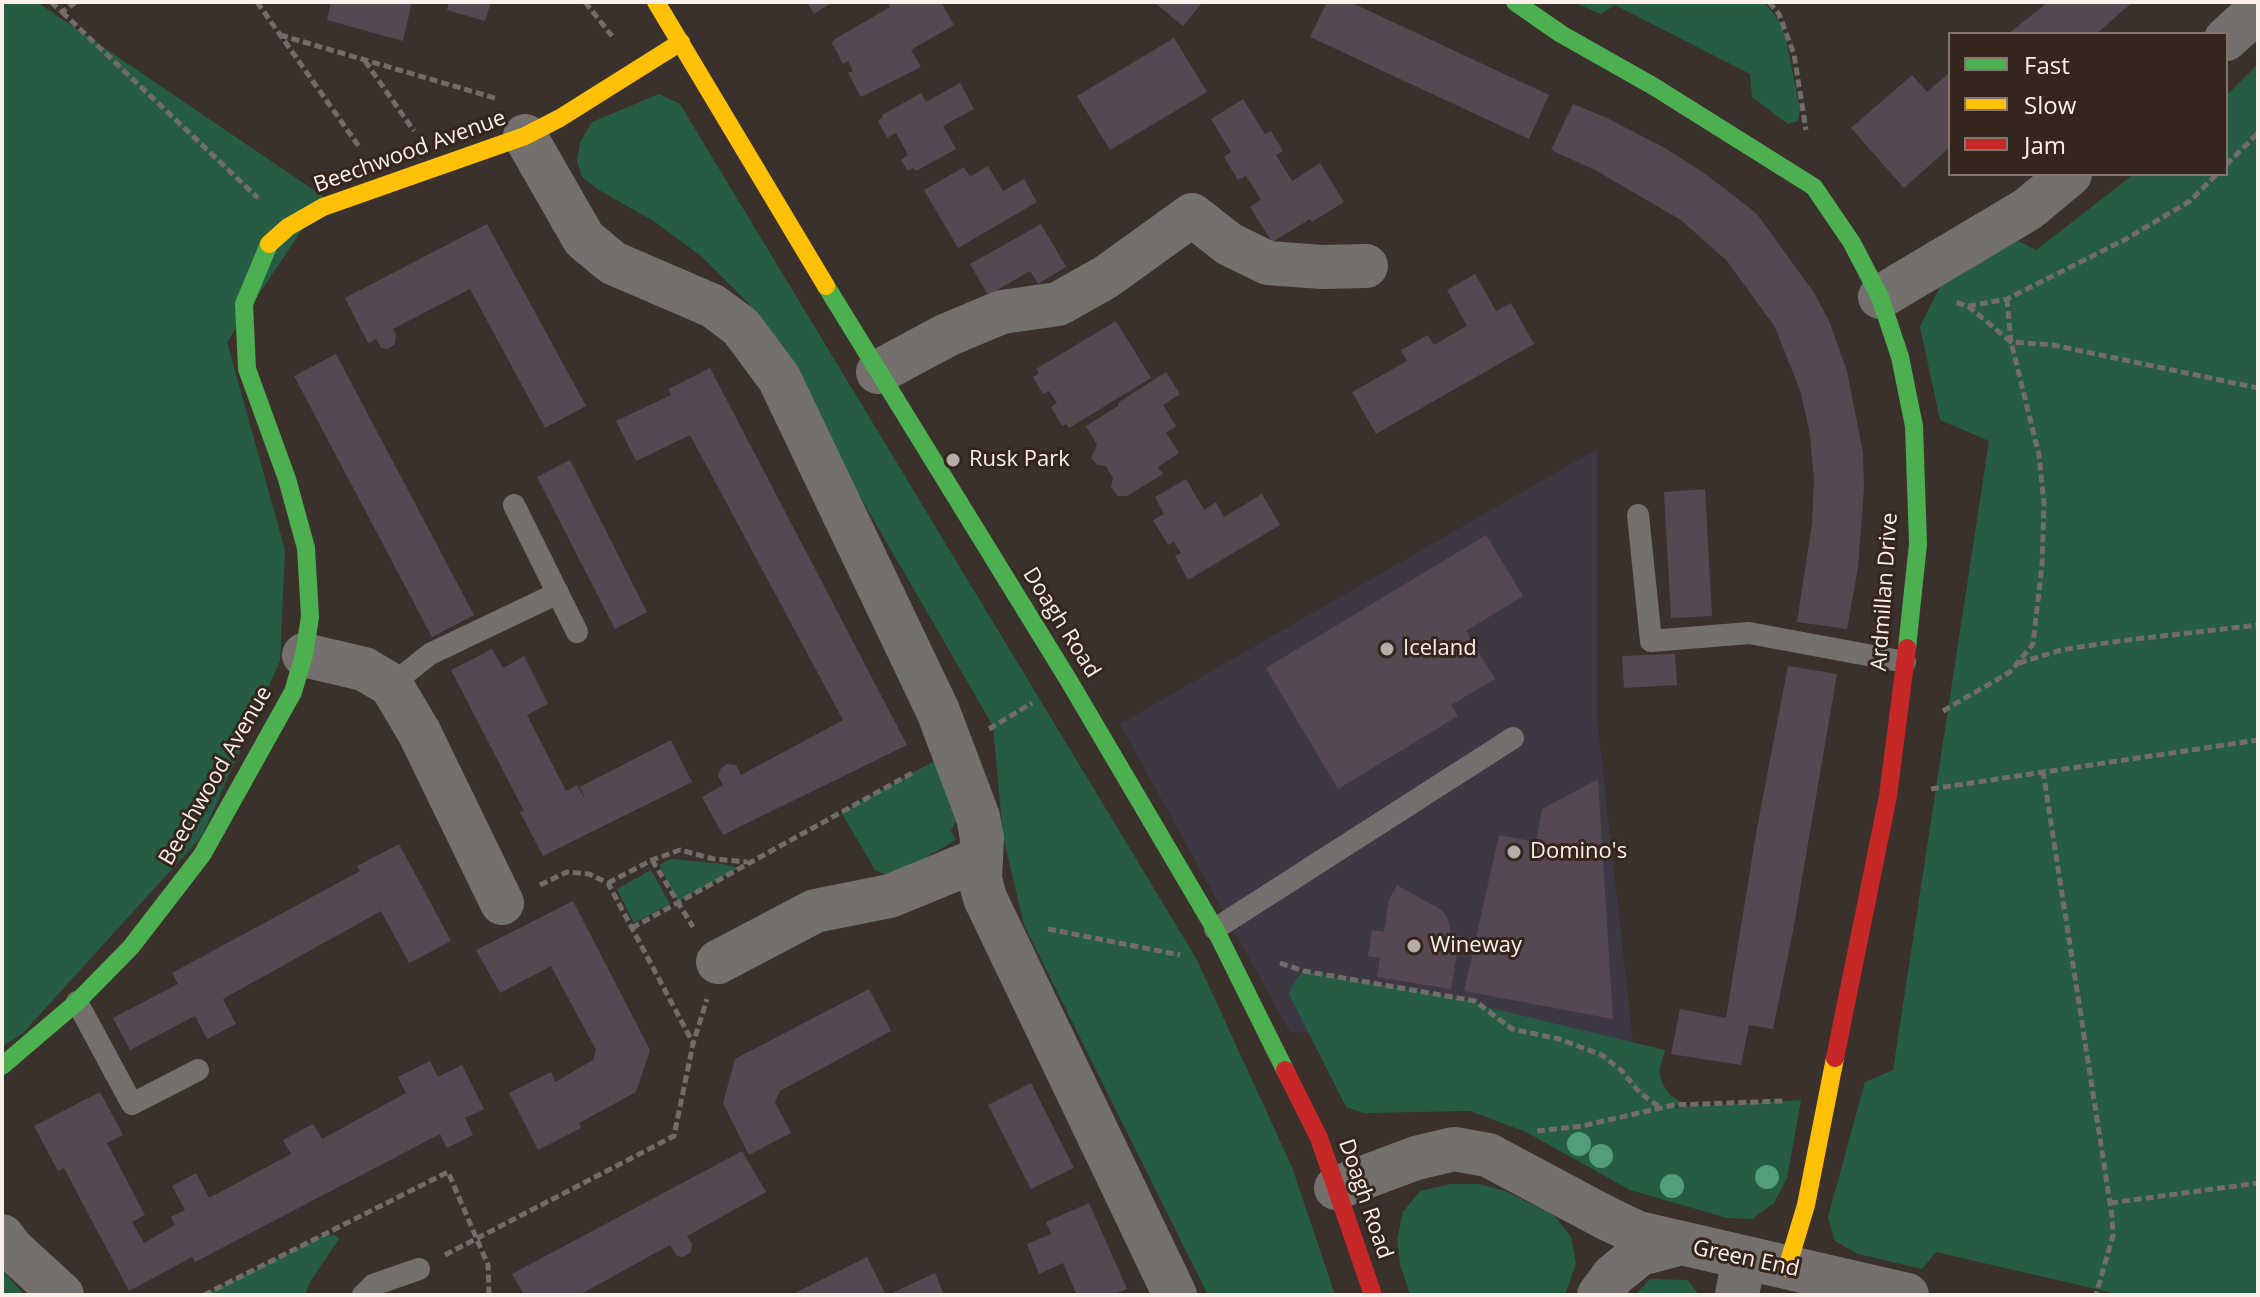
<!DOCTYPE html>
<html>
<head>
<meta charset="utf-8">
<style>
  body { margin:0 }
  #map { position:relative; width:2260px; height:1297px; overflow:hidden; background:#3a312d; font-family:"Open Sans",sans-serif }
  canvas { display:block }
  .frame { position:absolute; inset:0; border:4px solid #faefe9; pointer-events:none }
  .legend { position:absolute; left:1948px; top:32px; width:280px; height:144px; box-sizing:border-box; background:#35261d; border:2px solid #84766f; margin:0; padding:10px 14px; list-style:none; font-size:24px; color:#faefe9 }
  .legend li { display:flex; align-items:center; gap:16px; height:40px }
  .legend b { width:40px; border:2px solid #84766f }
</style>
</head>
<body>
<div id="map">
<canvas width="2260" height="1297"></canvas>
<div class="frame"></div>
<ul class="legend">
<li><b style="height:10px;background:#4caf50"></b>Fast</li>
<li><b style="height:10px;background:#ffc107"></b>Slow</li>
<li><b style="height:10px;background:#c62828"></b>Jam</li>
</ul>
</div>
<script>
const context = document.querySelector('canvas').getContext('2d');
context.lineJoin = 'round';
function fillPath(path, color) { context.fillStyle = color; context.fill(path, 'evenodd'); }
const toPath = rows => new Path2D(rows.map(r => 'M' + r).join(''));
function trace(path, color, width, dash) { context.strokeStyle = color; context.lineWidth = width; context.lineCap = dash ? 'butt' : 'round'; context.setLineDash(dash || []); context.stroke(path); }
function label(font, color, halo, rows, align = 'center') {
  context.font = font + ' "Open Sans",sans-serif'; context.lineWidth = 6; context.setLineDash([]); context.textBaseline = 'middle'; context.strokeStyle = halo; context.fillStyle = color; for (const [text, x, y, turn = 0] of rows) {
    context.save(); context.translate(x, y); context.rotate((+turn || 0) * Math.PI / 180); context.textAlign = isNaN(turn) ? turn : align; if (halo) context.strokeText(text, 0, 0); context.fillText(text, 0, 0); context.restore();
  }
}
fillPath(toPath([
  [1597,449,1597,718,1633,1042,1290,1032,1120,724]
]), '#3e3744');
fillPath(toPath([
  [2,2,37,2,324,197,227,342,285,550,280,661,202,836,23,1033,2,1047],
  [1573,2,1764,2,1779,20,1786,39,1800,109,1798,121,1788,124,1752,97,1750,74,1615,5,1601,14],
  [2258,64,2258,1295,2122,1295,1936,1252,1922,1269,1858,1254,1835,1241,1828,1217,1865,1082,1893,1070,1989,441,1940,420,1920,327,1947,272,2013,238,2036,250,2134,174,2226,174,2226,96],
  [659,94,680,104,1196,958,1292,1167,1335,1295,1208,1295,1024,925,1003,836,993,726,748,303,701,256,655,222,599,190,582,177,577,161,580,142,592,122],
  [938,759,956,821,951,831,956,840,902,871,884,874,875,870,841,812],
  [671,859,723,864,739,868,678,902,659,865],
  [651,870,670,904,634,923,617,889],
  [1304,971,1475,1001,1482,1006,1665,1050,1659,1071,1662,1083,1670,1095,1681,1102,1679,1105,1669,1108,1801,1100,1787,1178,1774,1203,1752,1219,1727,1218,1630,1190,1526,1132,1470,1111,1364,1113,1346,1107,1289,994,1295,980],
  [1451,1184,1479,1184,1505,1191,1554,1215,1571,1237,1576,1263,1565,1295,1410,1295,1400,1264,1397,1239,1403,1212,1420,1191],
  [335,1235,339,1239,310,1282,305,1295,204,1295,321,1236],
  [2,1270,25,1295,2,1295],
  [1650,1279,1688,1280,1699,1295,1635,1295]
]), '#255c43');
fillPath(toPath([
  [331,2,412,2,403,41,327,20],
  [449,2,491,2,485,21,447,10],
  [807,2,833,2,814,14],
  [887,2,941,2,954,25,911,50,921,67,861,97,848,73,853,71,848,61,843,64,832,43,835,39,890,7],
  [1154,2,1203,2,1183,26],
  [1327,2,1350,2,1549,95,1529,139,1310,37],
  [2048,2,2133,2,2096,34,2008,34],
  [1174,38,1207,92,1110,150,1077,96],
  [1950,72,1950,147,1904,188,1851,128,1912,75,1927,92],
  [960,83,974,109,943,126,956,149,916,171,913,168,908,171,901,160,908,155,896,133,887,138,878,121,883,117,882,115,921,93,926,102],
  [1243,99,1265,134,1271,131,1283,151,1276,155,1292,181,1320,163,1344,202,1312,222,1310,219,1272,242,1250,207,1261,199,1246,176,1238,180,1224,157,1231,152,1211,119],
  [1573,104,1607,118,1665,148,1707,175,1757,214,1815,294,1829,321,1847,371,1863,453,1864,488,1858,568,1847,629,1797,622,1812,524,1814,480,1810,435,1801,393,1775,327,1727,261,1681,220,1595,170,1551,150],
  [988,166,1003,191,1024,179,1037,202,958,248,924,190,964,167,970,177],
  [487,224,586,406,545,428,470,289,393,329,396,336,395,344,388,349,381,348,376,339,368,343,345,298],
  [1041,224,1066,267,1038,284,1030,271,988,295,970,264],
  [1475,274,1496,311,1511,303,1534,344,1376,434,1352,392,1407,361,1401,350,1428,335,1434,345,1467,326,1447,290],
  [1116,321,1151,378,1069,428,1066,424,1062,426,1051,407,1057,403,1049,391,1043,394,1033,377,1039,373,1036,369],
  [336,354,474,615,432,637,294,376],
  [710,368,907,745,723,835,702,797,723,785,718,776,721,768,727,764,736,765,741,775,843,720,690,435,636,461,616,421,671,395,668,389],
  [1166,372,1180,394,1163,405,1176,426,1166,433,1179,453,1158,467,1163,474,1127,496,1118,496,1111,487,1113,478,1106,466,1097,465,1091,458,1097,445,1086,426,1118,406,1119,402],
  [570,460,647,612,615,629,537,477],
  [1186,479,1204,510,1216,502,1224,517,1262,494,1280,525,1188,580,1175,556,1181,553,1174,542,1168,545,1153,520,1164,514,1155,497],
  [1705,489,1712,616,1671,618,1664,492],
  [1486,535,1523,596,1466,631,1495,679,1451,705,1458,716,1338,789,1266,668],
  [492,649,503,668,524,656,548,704,527,715,566,791,577,785,586,801,580,787,671,740,692,782,543,856,520,812,524,811,451,670],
  [1675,654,1677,685,1624,688,1622,656],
  [1788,666,1837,674,1793,931,1773,1029,1749,1025,1741,1065,1671,1054,1680,1009,1726,1018,1757,828],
  [1598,779,1613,1019,1464,991,1499,835,1536,842,1542,809],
  [399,844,451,941,409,963,381,911,223,999,236,1024,207,1039,195,1016,130,1050,113,1018,178,984,172,973,360,871,357,866],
  [1397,885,1443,911,1448,919,1451,934,1460,936,1451,989,1377,977,1380,958,1368,956,1372,930,1384,932,1389,899],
  [573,901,650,1050,636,1092,579,1123,581,1128,538,1150,509,1093,551,1072,555,1082,593,1060,596,1050,551,966,500,993,476,950],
  [869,989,891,1031,780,1091,775,1102,791,1133,749,1155,723,1103,735,1059],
  [430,1061,438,1077,462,1065,484,1109,465,1118,473,1135,447,1148,440,1134,195,1262,192,1257,129,1291,64,1168,58,1171,34,1126,100,1092,123,1135,107,1143,145,1215,132,1222,144,1243,175,1225,171,1217,185,1210,172,1186,196,1173,209,1198,291,1154,283,1140,313,1124,322,1139,406,1093,398,1077],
  [1031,1083,1074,1168,1031,1189,988,1105],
  [742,1151,766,1192,687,1236,692,1244,691,1252,683,1257,677,1256,670,1245,579,1295,524,1295,512,1274],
  [1089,1203,1127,1289,1112,1295,1077,1295,1063,1263,1039,1274,1027,1244,1051,1234,1046,1222],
  [867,1257,886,1295,791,1295],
  [935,1273,944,1295,895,1295,894,1292]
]), '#554853');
trace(toPath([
  [51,2,62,12,76,2],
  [257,2,360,148],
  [585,2,612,36],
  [1769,2,1779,14,1794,54,1806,130],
  [62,12,258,198],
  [280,35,498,99],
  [365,61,414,131],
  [2226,165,2258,133],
  [2007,299,2011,342,2053,345,2258,388],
  [1968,306,2007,299,2126,239,2190,201,2217,174],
  [2019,663,2061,650,2119,641,2258,625],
  [1943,711,2010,672,2033,644,2042,565,2044,504,2039,455,2011,342,1968,306,1955,302],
  [989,729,1032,703],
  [2043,771,2112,1216,2113,1235,2096,1295],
  [1931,789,2258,740],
  [652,860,693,927],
  [608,883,652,860,680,850,714,859,747,862],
  [540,885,567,872,589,874,608,883,693,1043],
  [632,928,914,772],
  [1048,929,1180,955],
  [1280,963,1304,971,1475,1001,1512,1029,1559,1039,1602,1055,1621,1070,1640,1093,1661,1108],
  [1537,1131,1582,1126,1674,1105,1784,1101],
  [2110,1203,2258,1183],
  [445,1255,674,1136,693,1044,707,999],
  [204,1295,448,1172,488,1265,489,1295]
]), '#726d6a', 5, [8, 4]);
trace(toPath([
  [514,505,577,632],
  [1638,515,1651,641,1749,633,1905,662],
  [391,685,430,654,558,593],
  [1215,929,1513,738],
  [77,1002,132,1104,198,1070],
  [363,1295,373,1285,419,1269]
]), '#74706e', 22);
trace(toPath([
  [2226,39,2258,10],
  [525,136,584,239,613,263,713,306,741,327,779,378,938,711,978,817,982,838,980,879,985,898,1175,1295],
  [1880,297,2028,209,2070,174],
  [878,372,947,335,1002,312,1058,304,1106,277,1192,215,1229,244,1268,263,1322,267,1366,266],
  [304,655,364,669,391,685,419,732,502,903],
  [718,962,815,911,890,896,980,859],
  [1336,1188,1416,1158,1454,1149,1488,1155,1608,1219,1638,1233,1907,1295],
  [2,1236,12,1249,62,1295],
  [1599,1295,1614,1275,1640,1254,1678,1244],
  [1737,1295,1744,1258]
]), '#74706e', 44);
trace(toPath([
  [1515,2,1561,34,1653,86,1814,187,1852,243,1880,297,1900,357,1914,426,1918,544,1907,648],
  [826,286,1069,681,1215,929,1285,1070],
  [2,1066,77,1002,131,947,202,855,293,692,304,655,310,617,306,548,287,479,247,369,244,304,269,244]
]), '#4caf50', 18);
trace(toPath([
  [656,2,826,286],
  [269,244,288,227,323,207,525,136,560,118,681,42],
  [1787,1268,1806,1205,1835,1058]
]), '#ffc107', 18);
trace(toPath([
  [1835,1058,1888,796,1907,648],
  [1285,1070,1319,1138,1373,1295]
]), '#c62828', 18);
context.fillStyle = '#529e7a';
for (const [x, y] of [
  [1579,1144],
  [1601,1156],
  [1767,1177],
  [1672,1186]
]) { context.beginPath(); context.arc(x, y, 12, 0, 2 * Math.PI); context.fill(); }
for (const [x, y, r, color] of [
  [953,460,8,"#b7aca7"],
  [1387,649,8,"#b7aca7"],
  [1514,852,8,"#b7aca7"],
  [1414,946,8,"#b7aca7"]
]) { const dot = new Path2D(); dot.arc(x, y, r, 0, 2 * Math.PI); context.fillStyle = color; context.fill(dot); trace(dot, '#35261d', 3); }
label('22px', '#faefe9', '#35261d', [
  ["Beechwood Avenue",410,152,-20],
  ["Ardmillan Drive",1885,592,-86],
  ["Doagh Road",1061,623,58],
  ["Beechwood Avenue",216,776,-60],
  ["Doagh Road",1365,1199,71],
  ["Green End",1746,1259,12]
]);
label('22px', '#faefe9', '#35261d', [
  ["Rusk Park",969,460],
  ["Iceland",1403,649],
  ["Domino's",1530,852],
  ["Wineway",1430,946]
], 'left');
</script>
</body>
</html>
